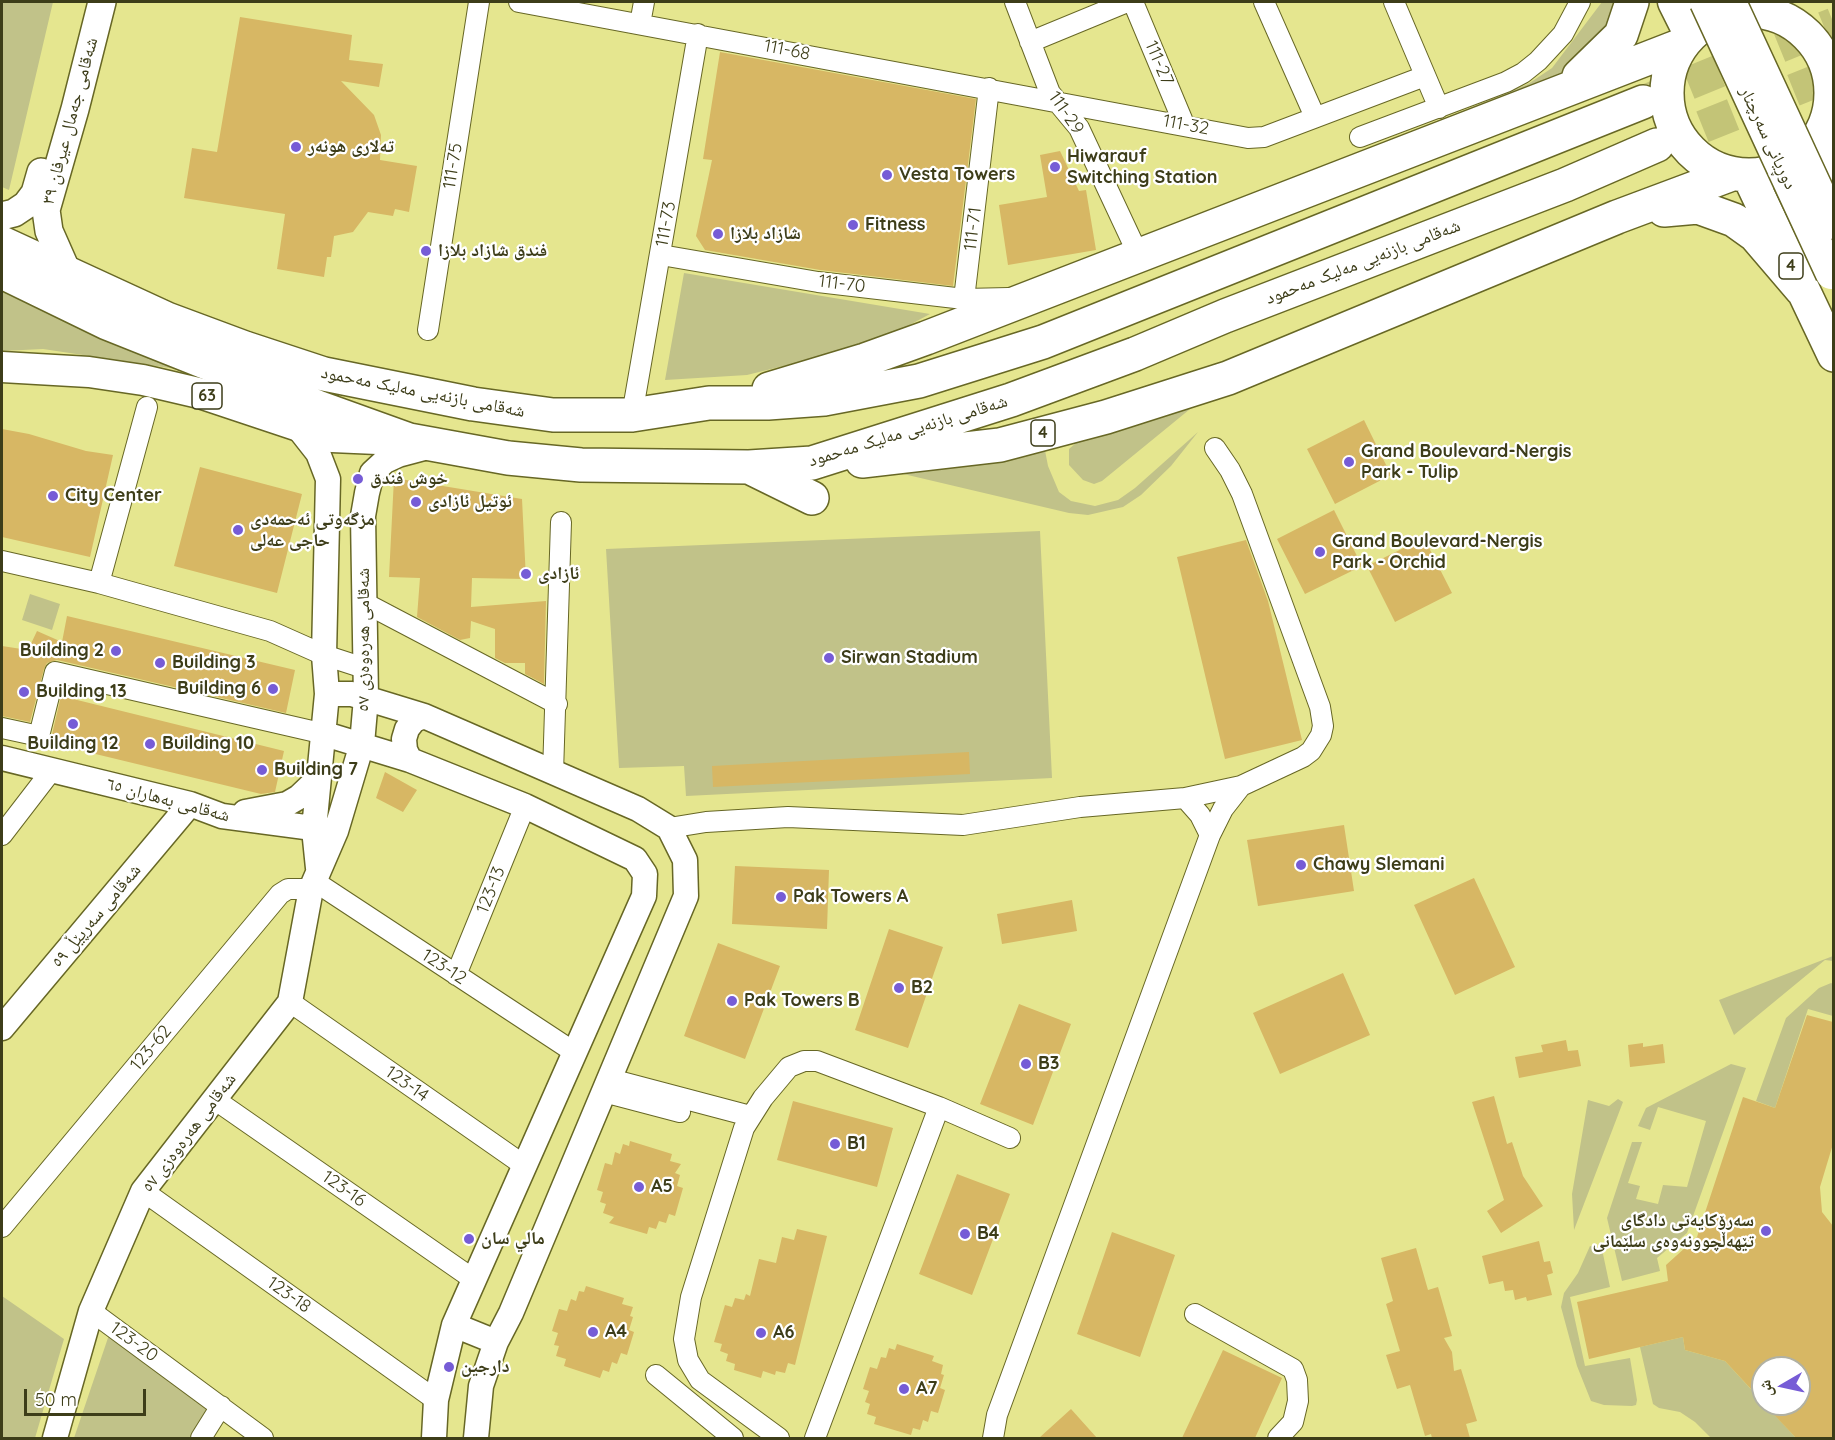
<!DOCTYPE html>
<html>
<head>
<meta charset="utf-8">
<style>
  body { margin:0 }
  #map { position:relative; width:1835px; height:1440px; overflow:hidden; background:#e5e68f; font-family:Quicksand,"Noto Naskh Arabic",sans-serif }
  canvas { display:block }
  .frame { position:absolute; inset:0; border:3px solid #3d3d19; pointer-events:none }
  .north { position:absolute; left:1751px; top:1356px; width:60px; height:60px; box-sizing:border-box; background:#fff; border:2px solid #b1b1a3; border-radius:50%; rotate:261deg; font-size:16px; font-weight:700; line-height:24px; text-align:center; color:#3d3d19 }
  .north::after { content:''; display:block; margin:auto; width:21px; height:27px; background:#765cd6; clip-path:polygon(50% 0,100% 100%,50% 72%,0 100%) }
  .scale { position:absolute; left:24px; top:1389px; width:122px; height:27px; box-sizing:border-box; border:3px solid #3d3d19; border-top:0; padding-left:8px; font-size:18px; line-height:21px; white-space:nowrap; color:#3d3d19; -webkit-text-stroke:4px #fff; paint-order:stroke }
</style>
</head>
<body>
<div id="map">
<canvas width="1835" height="1440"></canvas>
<div class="frame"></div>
<div class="north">ش</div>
<div class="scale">50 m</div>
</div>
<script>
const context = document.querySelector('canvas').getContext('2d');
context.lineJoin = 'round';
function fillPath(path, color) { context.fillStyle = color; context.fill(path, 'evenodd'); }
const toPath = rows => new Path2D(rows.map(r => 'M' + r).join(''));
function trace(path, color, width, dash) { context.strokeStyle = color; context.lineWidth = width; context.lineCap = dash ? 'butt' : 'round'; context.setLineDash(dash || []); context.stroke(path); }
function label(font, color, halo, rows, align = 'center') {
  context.font = font + ' Quicksand,"Noto Naskh Arabic",sans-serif'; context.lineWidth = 4.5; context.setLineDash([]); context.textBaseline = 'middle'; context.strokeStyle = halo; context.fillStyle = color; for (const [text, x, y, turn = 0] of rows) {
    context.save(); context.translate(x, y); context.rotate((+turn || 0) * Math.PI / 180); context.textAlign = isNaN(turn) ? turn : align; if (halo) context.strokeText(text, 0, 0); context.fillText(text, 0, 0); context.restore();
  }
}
fillPath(toPath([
  [2,2,53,2,9,190,2,187],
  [1602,2,1621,2,1601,43,1569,71,1382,144,1528,84,1552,68],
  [684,273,930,314,876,343,747,375,665,380],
  [2,281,183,370,43,349,2,351],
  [1217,387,1102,481,1094,484,1083,480,1069,465,1069,449,1077,442],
  [1198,432,1171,466,1141,495,1123,507,1088,515,1069,513,878,468,1043,440,1048,466,1059,492,1071,501,1095,506,1118,500,1135,488],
  [1040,531,1052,778,686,796,684,766,619,768,606,549],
  [30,594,60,604,52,630,22,620],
  [1833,956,1833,961,1825,960,1734,1035,1719,1000],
  [1831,983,1833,984,1833,1016,1808,1009,1775,1108,1756,1101,1786,1018,1819,988],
  [1731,1064,1746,1068,1687,1233,1657,1258,1660,1271,1622,1281,1607,1218,1632,1142,1642,1142,1628,1183,1640,1186,1636,1199,1658,1204,1663,1185,1687,1187,1706,1121,1658,1107,1650,1130,1638,1126,1646,1108],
  [1618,1099,1623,1102,1574,1230,1572,1194,1588,1100,1609,1106],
  [1590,1246,1599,1248,1603,1254,1610,1287,1570,1297,1585,1366,1630,1358,1637,1400,1636,1405,1632,1406,1604,1405,1591,1401,1577,1366,1561,1307,1564,1293,1578,1273],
  [2,1296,64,1339,35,1438,2,1438],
  [111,1329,212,1403,189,1438,74,1438],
  [1683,1337,1685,1350,1725,1361,1796,1438,1711,1438,1695,1422,1680,1412,1659,1408,1653,1404,1640,1347]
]), '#c1c289');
fillPath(toPath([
  [240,17,352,35,349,60,383,64,379,87,341,81,374,115,381,135,380,160,417,166,409,212,395,209,393,216,368,212,353,232,334,236,331,257,327,257,324,277,277,269,285,214,184,198,192,148,217,152],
  [720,52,976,99,953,286,820,270,705,250,696,236,712,160,703,159],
  [1060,151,1079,191,1086,190,1096,250,1008,265,999,205,1047,197,1040,155],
  [1364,420,1391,475,1335,504,1307,449],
  [2,429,29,434,86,451,113,455,90,557,2,537],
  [200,467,302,494,277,593,174,566],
  [394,478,522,499,526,579,472,578,471,607,546,601,544,684,525,674,525,663,505,663,495,658,495,629,471,621,470,638,460,640,417,617,420,578,389,577],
  [1334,510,1362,566,1305,594,1277,539],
  [1424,538,1452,593,1395,622,1367,566],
  [1246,540,1268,601,1302,740,1225,759,1177,557],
  [67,616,295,670,286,713,57,660,47,663,44,669,30,722,2,716,2,646,28,650,37,631,62,642],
  [61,696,284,751,275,792,261,794,50,743],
  [969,752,970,774,713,787,712,766],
  [385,772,417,790,403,812,376,798],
  [1344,825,1354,891,1258,906,1247,840],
  [735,866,829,870,827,929,732,924],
  [1474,878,1515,967,1455,995,1414,905],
  [1072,900,1077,931,1002,944,997,914],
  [889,929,943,947,908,1048,855,1030],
  [718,943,780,966,745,1059,684,1036],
  [1343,973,1370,1035,1280,1074,1253,1013],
  [1019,1004,1071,1024,1033,1125,980,1104],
  [1807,1015,1833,1022,1833,1144,1820,1187,1822,1212,1833,1226,1833,1438,1796,1438,1764,1404,1799,1404,1799,1368,1763,1368,1763,1402,1725,1361,1685,1350,1683,1337,1589,1359,1577,1302,1668,1281,1666,1265,1697,1237,1743,1097,1775,1108],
  [1566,1040,1568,1051,1578,1050,1581,1066,1519,1078,1515,1057,1543,1052,1541,1045],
  [1643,1043,1643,1047,1663,1044,1665,1063,1630,1067,1628,1045],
  [1494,1096,1507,1144,1512,1142,1523,1176,1543,1206,1501,1233,1487,1211,1504,1200,1472,1102],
  [793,1101,893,1128,877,1187,777,1160],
  [630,1141,672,1154,670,1161,681,1164,675,1173,680,1175,677,1186,683,1188,675,1216,669,1214,666,1223,659,1221,656,1229,649,1227,647,1234,609,1223,614,1217,603,1213,606,1204,600,1202,603,1192,597,1190,605,1163,612,1165,615,1152,620,1154,623,1144,629,1146],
  [957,1174,1010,1194,972,1295,919,1274],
  [797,1229,827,1236,795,1365,788,1363,785,1373,776,1371,775,1375,763,1371,761,1378,734,1370,735,1364,726,1361,728,1354,720,1351,722,1344,714,1342,725,1305,732,1307,735,1298,744,1300,746,1294,750,1296,759,1259,776,1263,782,1237,794,1240],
  [1112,1232,1175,1255,1140,1357,1077,1334],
  [1539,1241,1544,1262,1550,1261,1553,1273,1547,1275,1552,1295,1527,1301,1526,1297,1515,1300,1513,1290,1505,1291,1503,1281,1489,1284,1482,1256],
  [1416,1248,1428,1290,1438,1287,1452,1336,1444,1338,1452,1352,1454,1371,1461,1369,1477,1421,1466,1424,1470,1438,1432,1438,1431,1434,1425,1436,1410,1385,1397,1389,1386,1355,1400,1351,1386,1304,1393,1301,1381,1258],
  [586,1286,624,1298,622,1304,633,1307,630,1316,633,1317,629,1330,634,1332,627,1355,621,1353,617,1364,612,1362,609,1372,603,1370,600,1378,564,1366,566,1359,556,1356,559,1346,554,1345,558,1333,552,1331,559,1309,567,1311,571,1299,576,1301,579,1291,584,1292],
  [897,1344,934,1356,932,1361,943,1365,941,1374,944,1375,940,1388,945,1390,938,1413,931,1411,928,1422,923,1420,920,1430,913,1428,911,1435,874,1424,876,1417,867,1414,870,1404,865,1402,869,1391,863,1389,870,1367,877,1369,881,1357,886,1358,889,1348,895,1350],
  [1223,1350,1282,1378,1255,1438,1182,1438],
  [1071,1409,1097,1438,1039,1438]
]), '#d7b764');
trace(toPath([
  [1643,102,1834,24],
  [1657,145,1834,74]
]), '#c3c477', 33, [33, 16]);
const minor = toPath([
  [519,2,1248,138,1264,137,1425,76],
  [1015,2,1050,93,1079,128,1138,254],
  [1133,2,1184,124],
  [1264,2,1315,117],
  [1394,2,1439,108],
  [640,24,644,2],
  [1030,42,1127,2],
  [1360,137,1506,82,1523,73,1538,61,1563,34,1580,2],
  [661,255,818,282,964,299,1009,298],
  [964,299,989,88],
  [428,330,479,2],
  [632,415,698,34],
  [2,561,99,583,270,631,324,655,364,668],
  [99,583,147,407],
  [363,602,557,704],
  [2,728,39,736,55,672,325,734],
  [553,773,561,522],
  [1185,798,1200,815,1210,835],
  [669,828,706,822,788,817,963,825,1080,807,1185,798,1241,786,1303,757,1311,751,1321,735,1323,726,1320,707,1242,494,1230,470,1215,448],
  [2,835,52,770],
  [314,881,574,1052],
  [456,975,525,806],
  [290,1002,525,1166],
  [610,1079,750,1116],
  [604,1092,680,1112],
  [214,1099,473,1279],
  [143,1191,436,1400],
  [2,1227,280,894,288,889,311,889],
  [91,1311,263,1438],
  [1195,1314,1293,1369,1297,1380,1298,1401,1293,1422,1278,1438],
  [656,1375,733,1438],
  [201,1438,221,1406],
  [779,1438,700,1380,688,1360,684,1339,691,1297,744,1128,763,1098,789,1067,804,1061,817,1061,939,1107,1010,1138],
  [815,1438,939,1107],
  [993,1438,997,1415,1210,835,1223,809,1241,786]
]);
const tertiary = toPath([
  [296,425,318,453,328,479,324,655,327,694,314,829,318,868],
  [327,694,352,694,424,716,638,809,669,828,685,860,686,896,511,1313,496,1342,481,1386,476,1438],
  [325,734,410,760,525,806,635,859,645,874,644,896,454,1325,436,1400,434,1438],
  [2,758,190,804,222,816,328,830],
  [410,760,405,750,404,739,407,729,414,720,424,716],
  [245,812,287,804,299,797,319,778],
  [2,1028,190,804],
  [454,1325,496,1342],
  [55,1438,91,1311,143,1191,290,1002,311,889,336,831,362,744,366,698,363,516,367,493,372,473,385,461,398,455,428,447]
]);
const secondary = toPath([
  [2,216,14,213,26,205,35,193,41,172],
  [68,274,49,231,46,210,75,109,102,2]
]);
const primary = toPath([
  [1673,2,1690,36],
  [1760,2,1765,12],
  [2,367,89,372,143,380,203,394,332,437,400,440]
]);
const trunk = toPath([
  '1667 93a82 82 0 1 1 164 0a82 82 0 1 1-164 0Z',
  [1579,76,1621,35,1632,2],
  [1819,136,1834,165],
  [1749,176,1834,355],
  [1664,210,1698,207,1734,220,1755,235,1802,290],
  [2,243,167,319,245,348,324,374,473,404,553,415,632,415,709,403,768,403,824,399,919,381,1043,342,1643,102],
  [2,272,107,323,320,408,409,440,508,458,581,465,749,467,812,463,1011,400,1135,354,1225,316,1565,185,1657,145],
  [769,389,865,360,926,338,1682,45],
  [862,461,1000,445,1106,417,1228,378,1617,217,1732,174],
  [751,468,812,498]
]);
trace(minor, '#676725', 22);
trace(tertiary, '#676725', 27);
trace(secondary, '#676725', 30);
trace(primary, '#676725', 33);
trace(trunk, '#676725', 36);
trace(minor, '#fff', 20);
trace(tertiary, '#fff', 24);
trace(secondary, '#fff', 27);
trace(primary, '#fff', 30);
trace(trunk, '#fff', 33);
const primaryBridge = toPath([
  [1705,2,1831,274],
  [1731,2,1834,224]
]);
trace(primaryBridge, '#676725', 33, []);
trace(primaryBridge, '#fff', 30);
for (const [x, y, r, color] of [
  [296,147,6,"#765cd6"],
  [1055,167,6,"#765cd6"],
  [887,175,6,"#765cd6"],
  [853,225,6,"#765cd6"],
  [718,234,6,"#765cd6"],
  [426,251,6,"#765cd6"],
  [1349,462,6,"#765cd6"],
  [358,479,6,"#765cd6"],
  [53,496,6,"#765cd6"],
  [416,502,6,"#765cd6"],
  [238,530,6,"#765cd6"],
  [1320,552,6,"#765cd6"],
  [526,574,6,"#765cd6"],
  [116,651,6,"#765cd6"],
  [829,658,6,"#765cd6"],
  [160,663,6,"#765cd6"],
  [273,689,6,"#765cd6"],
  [24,692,6,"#765cd6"],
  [73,724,6,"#765cd6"],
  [150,744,6,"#765cd6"],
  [262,770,6,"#765cd6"],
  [1301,865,6,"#765cd6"],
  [781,897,6,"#765cd6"],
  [899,988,6,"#765cd6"],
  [732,1001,6,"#765cd6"],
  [1026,1064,6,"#765cd6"],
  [835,1144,6,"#765cd6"],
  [639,1187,6,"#765cd6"],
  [1766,1231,6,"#765cd6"],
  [965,1234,6,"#765cd6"],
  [469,1239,6,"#765cd6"],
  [593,1332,6,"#765cd6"],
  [761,1333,6,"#765cd6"],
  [449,1367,6,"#765cd6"],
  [904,1389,6,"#765cd6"]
]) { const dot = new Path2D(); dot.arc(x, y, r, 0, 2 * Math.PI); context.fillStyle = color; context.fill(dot); trace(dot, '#fff', 2); }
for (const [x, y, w] of [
  [1791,266,24],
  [207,396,30],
  [1043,433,24]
]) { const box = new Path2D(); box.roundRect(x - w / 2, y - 13, w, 26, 4.5); context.fillStyle = '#fff'; context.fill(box); trace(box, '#3d3d19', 1.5); }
label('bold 16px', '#3d3d19', null, [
  ["4",1791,266],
  ["63",207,396],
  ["4",1043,433]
]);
label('18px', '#3d3d19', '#fff', [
  ["111-68",787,50,11],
  ["111-27",1159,63,67],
  ["111-29",1066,113,55],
  ["شەقامی جەمال عیرفان ٣٩",70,121,-75],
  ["111-32",1186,125,11],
  ["دوڕیانی سەرچنار",1768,138,65],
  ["111-75",453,166,-81],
  ["111-73",666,224,-80],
  ["111-71",973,229,-83],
  ["شەقامی بازنەیی مەلیک مەحمود",1363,262,-21],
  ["111-70",842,284,7],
  ["شەقامی بازنەیی مەلیک مەحمود",423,392,11],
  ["شەقامی بازنەیی مەلیک مەحمود",908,431,-17],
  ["شەقامی هەرەوەزی ٥٧",364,640,-90],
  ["شەقامی بەهاران ٦٥",168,800,15],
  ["123-13",491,890,-68],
  ["شەقامی سەرپێڵ ٥٩",96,916,-50],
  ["123-12",444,967,33],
  ["123-62",151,1048,-50],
  ["123-14",407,1084,35],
  ["شەقامی هەرەوەزی ٥٧",189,1133,-53],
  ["123-16",344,1189,35],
  ["123-18",289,1295,35],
  ["123-20",134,1342,36]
]);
label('bold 18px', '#3d3d19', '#fff', [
  ["تەلاری هونەر",308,147],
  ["Hiwarauf",1067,157],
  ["Switching Station",1067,178],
  ["Vesta Towers",899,175],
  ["Fitness",865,225],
  ["شازاد بلازا",730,234],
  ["فندق شازاد بلازا",438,251],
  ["Grand Boulevard-Nergis",1361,452],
  ["Park - Tulip",1361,473],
  ["خوش فندق",370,479],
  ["City Center",65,496],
  ["ئوتیل ئازادی",428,502],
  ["مزگەوتی ئەحمەدی",250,520],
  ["حاجی عەلی",250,541],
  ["Grand Boulevard-Nergis",1332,542],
  ["Park - Orchid",1332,563],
  ["ئازادی",538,574],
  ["Building 2",104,651,"right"],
  ["Sirwan Stadium",841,658],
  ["Building 3",172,663],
  ["Building 6",261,689,"right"],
  ["Building 13",36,692],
  ["Building 12",73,744,"center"],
  ["Building 10",162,744],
  ["Building 7",274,770],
  ["Chawy Slemani",1313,865],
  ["Pak Towers A",793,897],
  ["B2",911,988],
  ["Pak Towers B",744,1001],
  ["B3",1038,1064],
  ["B1",847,1144],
  ["A5",651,1187],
  ["سەرۆکایەتی دادگای",1754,1221,"right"],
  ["تێهەڵچوونەوەی سلێمانی",1754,1242,"right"],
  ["B4",977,1234],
  ["مالي سان",481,1239],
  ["A4",605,1332],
  ["A6",773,1333],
  ["دارجين",461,1367],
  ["A7",916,1389]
], 'left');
</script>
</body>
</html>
